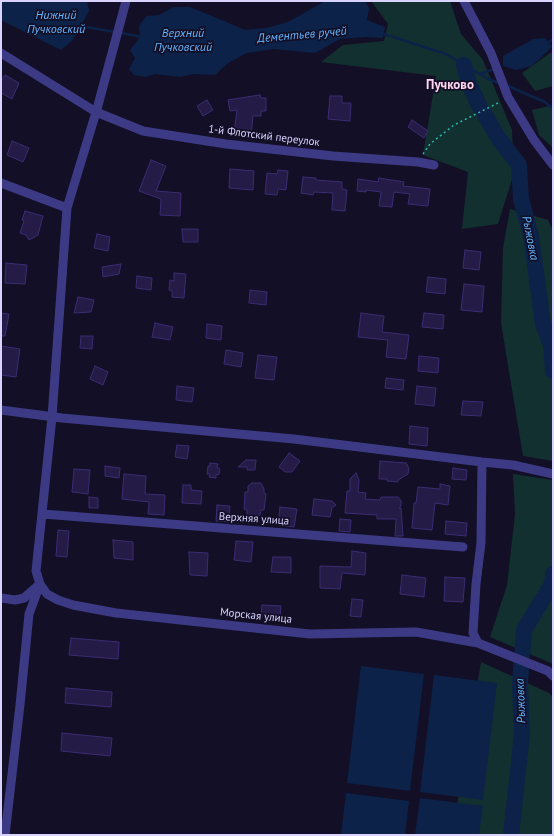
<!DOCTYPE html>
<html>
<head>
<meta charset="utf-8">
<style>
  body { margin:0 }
  #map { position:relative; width:554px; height:836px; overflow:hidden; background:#130f26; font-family:"PT Sans",sans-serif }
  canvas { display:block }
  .frame { position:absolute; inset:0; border:2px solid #d9d4ff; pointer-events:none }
</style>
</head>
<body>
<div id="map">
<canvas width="554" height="836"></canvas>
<div class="frame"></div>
</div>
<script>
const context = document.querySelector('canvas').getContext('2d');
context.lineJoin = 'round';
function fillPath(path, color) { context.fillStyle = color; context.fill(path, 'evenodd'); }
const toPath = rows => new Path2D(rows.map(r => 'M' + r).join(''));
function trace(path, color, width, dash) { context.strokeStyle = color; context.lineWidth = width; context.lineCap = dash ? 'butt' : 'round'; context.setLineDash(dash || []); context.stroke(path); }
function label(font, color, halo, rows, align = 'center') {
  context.font = font + ' "PT Sans",sans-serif'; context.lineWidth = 3.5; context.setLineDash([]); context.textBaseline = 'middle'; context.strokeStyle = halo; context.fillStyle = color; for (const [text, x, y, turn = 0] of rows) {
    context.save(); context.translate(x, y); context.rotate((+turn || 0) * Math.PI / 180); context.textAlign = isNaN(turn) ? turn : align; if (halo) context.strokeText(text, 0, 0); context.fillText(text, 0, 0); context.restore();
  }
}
fillPath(toPath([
  [371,1,450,1,461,34,483,60,512,130,514,173,498,224,462,229,468,172,423,155,436,76,321,62,343,45,384,41,388,24],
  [553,51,553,86,535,91,522,73],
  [553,105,553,148,539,135,532,110],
  [510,209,548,220,553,231,553,461,523,456,501,323,503,248],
  [513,474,553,480,553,664,490,637,507,585,515,514],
  [481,662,549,693,553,697,553,835,452,835]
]), '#12302f');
fillPath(toPath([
  [1,1,87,1,89,11,73,40,61,50,1,20],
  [325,1,365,1,369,8,367,20,385,27,383,38,366,37,340,39,315,53,274,49,247,53,228,63,215,75,194,74,180,77,155,74,145,77,134,75,129,69,135,58,130,50,140,37,139,26,146,16,159,15,173,7,190,7,224,21,245,30,266,28,288,22],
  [545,38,552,47,532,66,516,70,503,66,503,56,533,39],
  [361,666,424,674,410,791,347,783],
  [434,675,497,683,483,800,420,792],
  [346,793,409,801,405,835,341,835],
  [420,798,483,806,479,835,415,835]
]), '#0c2248');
trace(toPath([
  [78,24,81,26,143,37],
  [381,33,446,54,486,78,499,83],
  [547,43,553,39],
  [480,74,494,69],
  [508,86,545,102,553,109]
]), '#0c2248', 2.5);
trace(toPath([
  [464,65,469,84,480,107],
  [485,115,499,139,519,165,521,199,531,236,543,324,551,345,553,371],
  [511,835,522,734,520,683,524,630,552,584,553,574]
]), '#0c2248', 16);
const building = toPath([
  [5,75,19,83,12,99,1,93,1,81,5,75],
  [260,95,261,98,266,98,266,111,261,111,261,116,253,116,251,135,234,133,237,110,230,111,228,100,253,96,260,95],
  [330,96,342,96,342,103,351,103,350,121,328,119,330,96],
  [207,100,213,110,203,116,197,106,207,100],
  [412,120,428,131,424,138,408,127,412,120],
  [12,141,29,148,23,162,7,155,12,141],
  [151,160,166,166,156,191,181,193,180,216,160,215,161,199,139,191,151,160],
  [230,169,254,171,253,190,229,188,230,169],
  [278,170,288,171,286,190,278,189,277,195,265,194,267,173,277,174,278,170],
  [303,177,316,178,316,180,342,182,342,189,347,190,345,211,332,210,333,193,314,192,313,195,301,193,303,177],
  [379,178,404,182,403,186,430,189,428,206,408,204,410,194,394,192,392,207,379,206,381,192,366,190,366,192,357,191,358,179,378,182,379,178],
  [25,211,43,216,38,235,29,240,26,235,20,233,24,221,22,220,25,211],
  [182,229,198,229,198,242,183,242,182,229],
  [97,234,110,237,108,251,94,248,97,234],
  [465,250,481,252,479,270,463,268,465,250],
  [6,263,27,265,25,284,5,283,6,263],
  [121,264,119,274,103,277,102,267,121,264],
  [174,273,186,274,184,298,172,297,172,291,169,290,170,280,174,281,174,273],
  [137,276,152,278,151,290,136,288,137,276],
  [428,277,446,279,445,294,426,292,428,277],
  [464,284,484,286,482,312,461,310,464,284],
  [250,290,267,292,266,305,249,303,250,290],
  [78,297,94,300,91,312,74,313,78,297],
  [1,313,9,314,5,336,1,336,1,313],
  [361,313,384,316,382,332,409,335,406,359,386,357,388,340,358,337,361,313],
  [424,313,444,315,443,329,422,327,424,313],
  [155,323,173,327,170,340,152,337,155,323],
  [207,324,222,326,221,340,206,338,207,324],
  [81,336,93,336,92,349,80,348,81,336],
  [1,346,20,349,16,377,1,375,1,346],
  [226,350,243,353,241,367,224,364,226,350],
  [258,355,277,357,274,380,255,378,258,355],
  [419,356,439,358,438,373,418,371,419,356],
  [95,366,108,372,103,385,90,379,95,366],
  [386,378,404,380,403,390,385,388,386,378],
  [177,386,194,388,192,402,176,400,177,386],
  [417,386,436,388,434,406,415,404,417,386],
  [463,401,483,402,481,416,461,415,463,401],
  [410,426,428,428,427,446,409,444,410,426],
  [177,445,189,446,187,459,175,457,177,445],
  [289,453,300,461,292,472,285,472,279,467,289,453],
  [246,460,256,460,255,470,247,470,247,467,238,467,246,460],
  [380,461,406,463,409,468,408,474,398,480,398,482,387,481,387,479,379,479,380,461],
  [210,463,218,464,217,467,220,469,219,474,216,475,216,478,209,477,210,474,207,474,208,466,210,466,210,463],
  [105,466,120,468,119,478,105,476,105,466],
  [453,468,467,470,466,480,452,479,453,468],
  [74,469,90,470,88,494,72,492,74,469],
  [356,473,359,480,358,492,366,493,365,499,380,500,381,497,398,497,401,501,401,506,399,508,401,508,403,536,395,536,396,519,377,519,377,515,345,513,347,491,350,491,350,479,356,473],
  [124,474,146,476,145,494,165,495,164,515,148,514,149,502,122,499,124,474],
  [252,483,261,483,264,489,264,493,266,494,264,510,261,510,260,515,258,517,250,517,247,514,247,510,244,509,245,492,248,492,248,486,252,483],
  [440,484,450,486,448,505,435,503,432,530,412,528,414,503,416,503,418,487,440,489,440,484],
  [183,485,191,485,191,490,202,491,201,504,182,503,183,485],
  [89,497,98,498,98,508,89,508,89,497],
  [314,499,332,501,336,505,332,508,330,517,312,515,314,499],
  [217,505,230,506,229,522,216,521,217,505],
  [280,507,297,509,294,527,278,525,280,507],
  [340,519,351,520,350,532,339,531,340,519],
  [446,521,467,523,466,536,445,534,446,521],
  [58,530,69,531,67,557,56,556,58,530],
  [113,540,133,542,133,560,114,558,113,540],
  [236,541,253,542,251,562,234,560,236,541],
  [352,551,366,553,365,575,342,573,340,589,320,588,320,566,351,567,352,551],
  [189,552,208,553,207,576,190,575,189,552],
  [273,557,291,557,291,573,271,572,273,557],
  [402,575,426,578,424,597,400,594,402,575],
  [445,577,465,578,463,602,444,601,445,577],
  [352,599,363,600,361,617,350,616,352,599],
  [262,605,281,606,280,617,261,616,262,605],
  [71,638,119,642,118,659,69,655,71,638],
  [66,688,112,692,111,707,65,703,66,688],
  [62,733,112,738,110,756,61,751,62,733]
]);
fillPath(building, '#241b47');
trace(building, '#3b2d73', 1);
trace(toPath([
  [423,154,430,144,454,125,500,102]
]), '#2fb8b0', 1.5, [2, 3]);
trace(toPath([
  [464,1,491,53,508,97,534,140,553,165],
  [1,53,96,112,143,131,226,144,333,156,418,162,434,165],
  [1,183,67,208],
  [1,410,62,418,294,439,482,462,513,465,553,474],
  [43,514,463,547],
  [1,598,15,600,24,598,40,584,47,594,58,600,73,605,116,613,310,634,416,632,478,643,548,671,553,676],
  [478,643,473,633,476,584,481,543,482,462],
  [5,835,20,705,29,614,40,584,36,571,52,417,67,208,97,109,126,1]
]), '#3d3a85', 9);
label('11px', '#d9d4ff', '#130f26', [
  ["1-й Флотский переулок",264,136,7],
  ["Верхняя улица",254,519,4],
  ["Морская улица",256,616,6]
]);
label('italic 12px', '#62b6ff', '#130f26', [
  ["Нижний",56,16],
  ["Пучковский",56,30],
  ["Верхний",183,34],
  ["Пучковский",183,48],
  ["Дементьев ручей",302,35,-5],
  ["Рыжовка",530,238,79],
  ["Рыжовка",521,701,-92]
]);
label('bold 13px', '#ffd6f0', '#130f26', [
  ["Пучково",450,85]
]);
</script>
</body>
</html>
